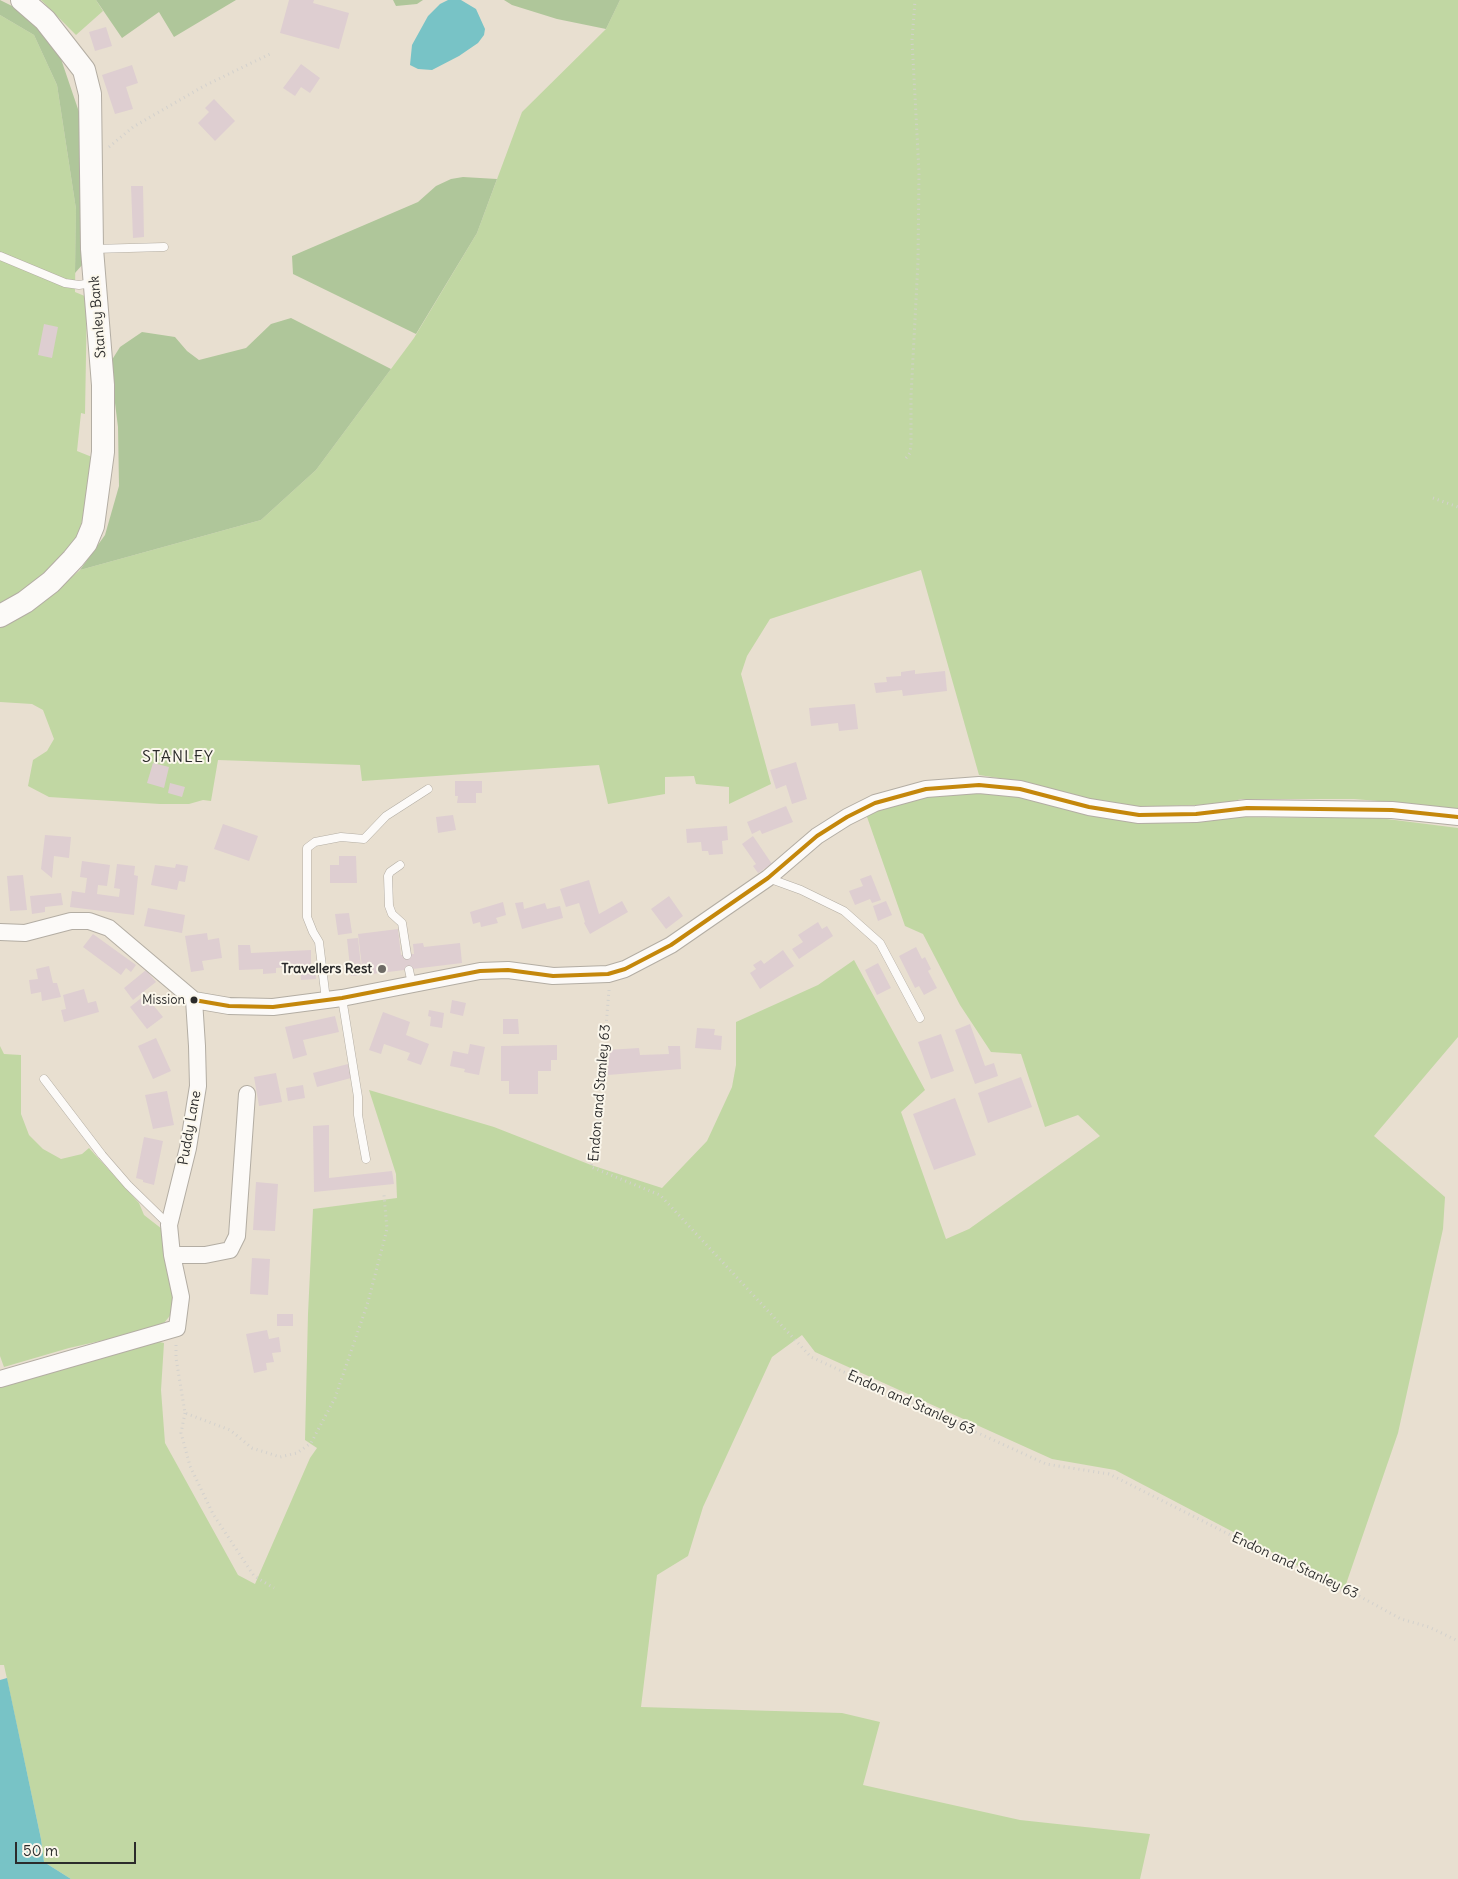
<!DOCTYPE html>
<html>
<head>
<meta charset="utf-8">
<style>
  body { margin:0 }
  #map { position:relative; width:1458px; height:1879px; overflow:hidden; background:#e8dfd0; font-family:Delius,sans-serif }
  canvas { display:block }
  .scale { position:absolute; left:15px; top:1842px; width:121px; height:22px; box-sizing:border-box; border:2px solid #2b2b2b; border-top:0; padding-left:6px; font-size:15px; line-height:18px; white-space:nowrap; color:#2b2b2b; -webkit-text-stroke:4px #fbf7ec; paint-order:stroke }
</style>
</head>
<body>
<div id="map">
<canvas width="1458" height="1879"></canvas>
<div class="scale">50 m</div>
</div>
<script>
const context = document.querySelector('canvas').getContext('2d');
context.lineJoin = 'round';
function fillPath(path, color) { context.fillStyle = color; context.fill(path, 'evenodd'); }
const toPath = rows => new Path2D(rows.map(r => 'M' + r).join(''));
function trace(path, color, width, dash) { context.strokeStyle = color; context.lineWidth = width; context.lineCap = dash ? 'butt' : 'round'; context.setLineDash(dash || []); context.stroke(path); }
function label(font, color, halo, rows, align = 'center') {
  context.font = font + ' Delius,sans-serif'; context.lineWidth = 4; context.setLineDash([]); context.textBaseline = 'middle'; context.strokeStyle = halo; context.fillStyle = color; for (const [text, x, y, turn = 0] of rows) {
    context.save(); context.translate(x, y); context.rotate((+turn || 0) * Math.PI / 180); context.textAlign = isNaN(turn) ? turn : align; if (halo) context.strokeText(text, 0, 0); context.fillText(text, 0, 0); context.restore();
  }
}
fillPath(toPath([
  [41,0,96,0,103,11,76,35],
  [620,0,1458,0,1458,811,1425,805,1354,799,1241,799,1223,804,1139,807,1082,799,1018,781,979,775,921,570,770,619,747,656,741,674,771,784,729,804,729,787,696,784,694,776,665,777,665,794,608,804,599,765,362,781,360,765,218,760,211,801,203,800,189,804,160,804,49,797,28,786,33,760,47,751,54,739,43,710,32,704,0,702,0,626,41,603,80,570,261,520,316,470,414,338,477,233,522,112,606,29],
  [0,15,34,35,57,85,76,209,75,292,87,297,85,414,81,413,77,451,92,457,91,489,76,542,36,585,0,606],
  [964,792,1226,817,1379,818,1458,828,1458,1037,1374,1136,1445,1197,1443,1229,1398,1433,1344,1590,1115,1470,1052,1459,815,1352,802,1335,772,1357,703,1507,688,1556,657,1575,641,1707,842,1713,880,1722,863,1785,1020,1820,1150,1834,1140,1879,71,1879,44,1862,41,1839,4,1665,0,1665,0,1382,151,1340,164,1343,161,1390,165,1443,238,1575,255,1584,310,1458,317,1448,305,1440,308,1314,313,1209,397,1198,396,1174,369,1090,494,1127,591,1165,662,1188,707,1141,732,1087,736,1065,736,1022,818,985,854,960,925,1090,901,1112,946,1239,969,1229,1100,1136,1078,1115,1045,1127,1021,1054,991,1052,960,1005,923,934,905,926,866,814,918,796],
  [0,1046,4,1054,21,1055,21,1114,29,1135,43,1149,61,1159,82,1154,89,1148,139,1203,144,1215,162,1229,175,1300,173,1312,164,1323,140,1332,69,1348,4,1367,0,1356]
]), '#c1d7a3');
fillPath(toPath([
  [0,0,22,11,45,32,61,59,79,112,83,264,75,273,76,209,57,85,34,35,0,15],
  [96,0,236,0,174,37,159,12,122,38],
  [393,0,423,0,417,4,396,6],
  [504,0,620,0,606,29,557,19,512,5],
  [463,177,497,179,477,233,416,334,293,274,292,256,418,202,436,186,451,179],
  [291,318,391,369,316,470,261,520,80,570,105,535,119,486,118,427,110,363,120,347,142,332,175,337,187,351,199,360,246,348,271,324]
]), '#afc69a');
fillPath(toPath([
  [448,0,461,0,476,9,485,29,484,35,478,43,459,56,432,70,418,69,410,65,412,45,428,16,440,4],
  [7,1678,41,1839,44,1862,71,1879,0,1879,0,1680]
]), '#78c3c6');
fillPath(toPath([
  [289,0,314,0,313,3,349,13,339,49,280,33],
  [106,27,112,46,95,51,89,32],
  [301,64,320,78,310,93,301,87,295,96,283,88],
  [132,65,138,83,126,87,133,109,115,114,102,75],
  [214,99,235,121,215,141,198,123,209,112,205,108],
  [131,186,143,186,144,237,133,238],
  [44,324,58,327,52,358,38,355],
  [915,670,915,674,945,671,947,691,903,696,902,690,876,693,874,683,887,682,886,677,901,676,901,672],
  [855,704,858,729,839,731,838,723,811,726,809,708],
  [796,762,807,799,792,804,786,785,776,789,770,770],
  [153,763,169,767,164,788,147,783],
  [455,781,482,781,482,793,476,793,476,803,457,803,458,796,455,796],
  [170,783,185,787,182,797,168,793],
  [786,806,793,822,762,834,760,830,752,834,747,822],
  [453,815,456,830,438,833,436,817],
  [223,824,258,836,249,861,214,849],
  [727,826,728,840,722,841,723,854,709,855,708,851,702,851,701,842,687,843,686,829],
  [45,835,71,837,69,858,54,856,52,878,41,869],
  [753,836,772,864,758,873,753,866,756,864,742,844],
  [339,856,356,856,357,883,330,883,330,865,339,865],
  [82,861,110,865,107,886,98,885,97,894,119,897,120,889,114,888,117,864,135,866,134,875,138,876,134,915,70,907,72,891,85,893,87,878,80,877],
  [176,864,188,866,185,882,179,881,177,890,151,885,155,865,175,868],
  [23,875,27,910,10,911,7,876],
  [871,875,881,900,872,903,870,899,855,905,849,891,863,886,860,879],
  [589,880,599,914,622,901,628,912,590,934,584,923,585,922,579,903,566,907,560,889],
  [61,893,63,905,45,907,45,912,32,914,30,896],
  [669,896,683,916,666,929,651,909],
  [886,901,892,915,878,921,873,906],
  [503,902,506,915,496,918,498,923,481,927,480,922,473,924,470,912],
  [523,902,524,909,545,903,547,909,560,906,563,918,522,929,515,903],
  [148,908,185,915,182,933,144,926],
  [349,913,352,933,338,935,335,914],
  [818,922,822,929,827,926,833,936,799,959,792,949,803,942,798,935],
  [398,929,401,955,414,954,413,944,423,943,424,947,460,943,462,963,363,975,358,934],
  [207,933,208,940,219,938,222,958,202,961,204,970,191,972,185,936],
  [93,934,136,965,131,972,126,968,121,975,83,947],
  [358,938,362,975,351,976,347,939],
  [238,945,250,945,251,953,311,950,311,966,315,966,316,979,301,980,300,966,276,968,276,973,263,974,263,969,239,970],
  [916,947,922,959,925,957,931,969,928,971,937,988,924,995,919,986,915,988,899,956],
  [783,950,794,966,760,989,750,973,756,969,753,965,761,960,764,964],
  [878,963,891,988,877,995,865,970],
  [49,966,53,983,57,983,61,997,42,1001,41,992,31,994,29,980,38,979,36,969],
  [146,970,156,982,133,1000,124,988],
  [84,989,88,1003,96,1001,99,1012,64,1022,61,1010,66,1009,63,995],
  [145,995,163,1017,147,1029,130,1007],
  [452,1000,466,1003,463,1016,450,1013],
  [429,1010,444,1013,442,1028,430,1026,431,1017,428,1016],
  [383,1012,410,1022,406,1035,429,1044,421,1065,407,1060,410,1053,384,1044,381,1054,369,1050],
  [335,1016,339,1032,303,1040,307,1055,293,1059,285,1027],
  [503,1019,518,1019,519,1034,503,1034],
  [970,1024,985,1066,994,1063,998,1076,975,1084,955,1030],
  [697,1028,715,1029,714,1035,722,1036,721,1050,695,1048],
  [941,1034,954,1071,931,1079,918,1042],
  [156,1038,171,1071,153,1079,138,1046],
  [470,1044,485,1047,479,1075,464,1072,465,1069,450,1066,453,1051,468,1054],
  [557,1045,557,1060,551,1060,551,1071,538,1071,538,1094,509,1094,509,1081,501,1081,501,1046],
  [668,1046,680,1046,681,1069,608,1075,607,1050,639,1048,640,1055,669,1054],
  [348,1064,351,1078,317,1087,313,1073],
  [276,1073,282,1102,259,1106,254,1077],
  [1021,1077,1032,1107,988,1123,978,1093],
  [303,1085,305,1098,288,1101,286,1088],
  [167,1091,174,1125,153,1129,145,1095],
  [955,1098,976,1155,934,1170,913,1114],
  [329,1125,329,1178,392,1171,394,1184,314,1192,313,1126],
  [144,1137,163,1141,154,1185,143,1182,143,1180,136,1178],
  [256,1182,278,1184,275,1231,253,1230],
  [252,1258,270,1259,268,1295,250,1294],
  [277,1314,293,1314,293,1326,277,1326],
  [267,1330,269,1339,279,1337,281,1352,272,1353,274,1362,266,1363,267,1370,254,1373,246,1334]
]), '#deced1');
const lane = toPath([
  [94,249,164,247],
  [0,256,65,283,79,285,92,283],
  [400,865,390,872,388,876,389,906,392,914,402,923,407,955],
  [768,878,801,890,844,911,880,943,920,1018],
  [409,970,412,984],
  [342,998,358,1097,358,1115,366,1159],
  [326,1000,319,942,313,932,307,917,307,848,315,842,341,837,364,839,386,816,428,789],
  [44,1079,102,1155,128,1185,169,1225]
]);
const street = toPath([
  [0,932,25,933,71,921,89,921,109,928,194,1000],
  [194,1000,229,1006,273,1007,342,998,480,971,508,970,553,976,608,974,625,969,671,945,768,878,817,836,847,817,875,803,926,789,979,785,1020,789,1089,807,1139,815,1196,814,1247,808,1392,810,1458,817],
  [172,1255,205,1255,230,1250,237,1236,247,1094],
  [0,1379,177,1328,181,1297,172,1255,169,1225,188,1148,198,1086,197,1046,194,1000]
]);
const secondary = toPath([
  [0,616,25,602,51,582,73,559,86,543,93,526,103,452,103,385,92,249,90,94,84,70,45,20,22,0]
]);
trace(lane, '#b3ada3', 9);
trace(street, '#b3ada3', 18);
trace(secondary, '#b3ada3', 24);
trace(toPath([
  [109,147,133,127,204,86,272,53],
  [906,458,910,453,911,444,911,396,918,262,919,172,912,40,915,0],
  [1433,498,1458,507],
  [609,990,597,1136,591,1167,660,1195,811,1357,1046,1464,1109,1474,1340,1590,1350,1591,1401,1619,1429,1627,1458,1641],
  [176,1345,176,1358,185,1413,230,1430,252,1448,280,1457,297,1453,311,1443,335,1398,368,1302,387,1229,384,1195],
  [185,1413,181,1433,190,1466,213,1514,254,1576,274,1588]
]), '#d3d1cd', 3, [1, 4]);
trace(lane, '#fcfaf8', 8);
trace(street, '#fcfaf8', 16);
trace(secondary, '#fcfaf8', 22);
trace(toPath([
  [194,1000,229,1006,273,1007,342,998,480,971,508,970,553,976,608,974,625,969,671,945,768,878,817,836,847,817,875,803,926,789,979,785,1020,789,1089,807,1139,815,1196,814,1247,808,1392,810,1458,817]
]), '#c4870b', 4);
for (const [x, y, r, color] of [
  [382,969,5,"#6d6a65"],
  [194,1000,4.5,"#2b2b2b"]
]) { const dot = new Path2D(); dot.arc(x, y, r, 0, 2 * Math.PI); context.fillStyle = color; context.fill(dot); trace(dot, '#fbf7ec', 2); }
label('13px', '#2b2b2b', '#fbf7ec', [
  ["Mission",185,1000]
], 'right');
label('14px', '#2b2b2b', '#fbf7ec', [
  ["Stanley Bank",98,317,-95],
  ["Endon and Stanley 63",600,1093,-85],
  ["Puddy Lane",190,1128,-80],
  ["Endon and Stanley 63",911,1403,24],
  ["Endon and Stanley 63",1295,1566,25]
]);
label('bold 14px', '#2b2b2b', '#fbf7ec', [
  ["Travellers Rest",372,969]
], 'right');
context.letterSpacing = '1px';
label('16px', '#2b2b2b', '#fbf7ec', [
  ["STANLEY",178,757]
]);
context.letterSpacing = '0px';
</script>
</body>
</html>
